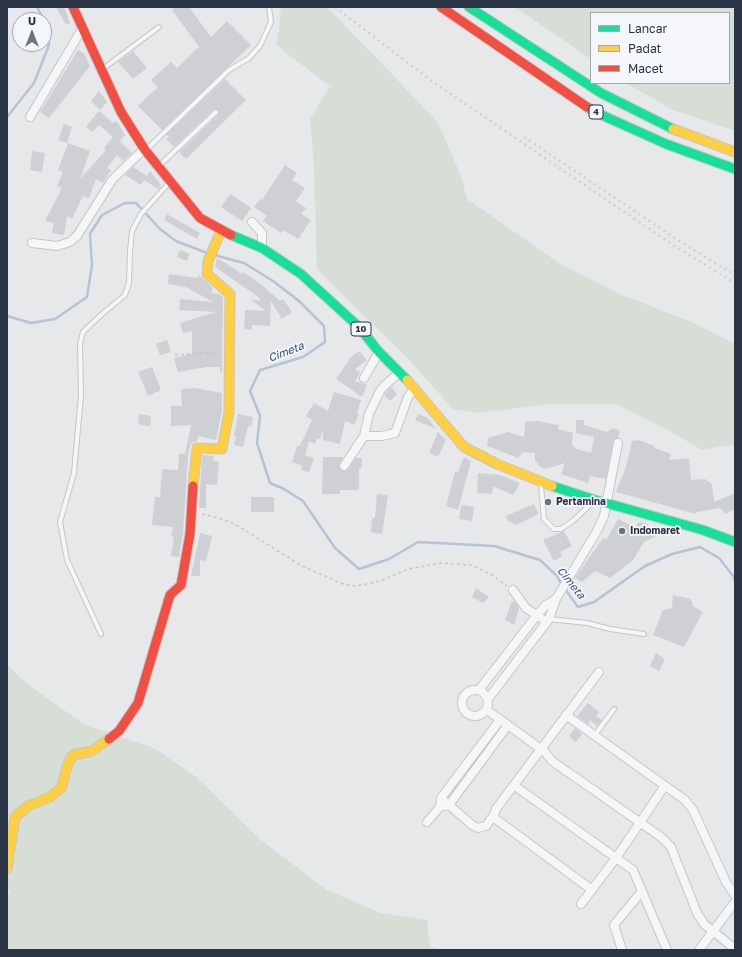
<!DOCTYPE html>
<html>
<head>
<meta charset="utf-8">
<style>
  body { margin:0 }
  #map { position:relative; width:742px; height:957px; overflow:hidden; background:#e6e8ea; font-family:"Golos Text",sans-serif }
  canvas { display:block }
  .frame { position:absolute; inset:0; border:8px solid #2b3445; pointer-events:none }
  .legend { position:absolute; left:590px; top:12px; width:140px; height:72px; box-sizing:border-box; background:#f4f6f9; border:1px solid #a4a8b1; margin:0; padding:5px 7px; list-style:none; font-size:12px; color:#2b3445 }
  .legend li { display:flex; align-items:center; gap:8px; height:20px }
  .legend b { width:20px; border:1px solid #a4a8b1 }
  .north { position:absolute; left:12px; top:12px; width:40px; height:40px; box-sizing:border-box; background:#f4f6f9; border:1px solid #a4a8b1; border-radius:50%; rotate:0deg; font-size:11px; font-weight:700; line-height:16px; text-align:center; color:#2b3445 }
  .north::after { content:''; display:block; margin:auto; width:14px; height:18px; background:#6c737f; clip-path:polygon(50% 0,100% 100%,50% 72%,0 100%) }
</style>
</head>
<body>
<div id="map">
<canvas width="742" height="957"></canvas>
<div class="frame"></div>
<ul class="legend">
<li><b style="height:5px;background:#16e098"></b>Lancar</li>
<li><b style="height:5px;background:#ffcf43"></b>Padat</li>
<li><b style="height:5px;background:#f24e42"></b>Macet</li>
</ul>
<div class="north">U</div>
</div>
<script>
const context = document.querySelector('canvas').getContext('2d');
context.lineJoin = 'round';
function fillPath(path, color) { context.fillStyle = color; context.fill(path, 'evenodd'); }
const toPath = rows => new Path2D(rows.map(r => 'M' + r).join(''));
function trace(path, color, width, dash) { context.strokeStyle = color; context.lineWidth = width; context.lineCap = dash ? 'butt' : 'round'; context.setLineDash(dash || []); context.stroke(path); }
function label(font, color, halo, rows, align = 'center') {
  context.font = font + ' "Golos Text",sans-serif'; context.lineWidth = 3.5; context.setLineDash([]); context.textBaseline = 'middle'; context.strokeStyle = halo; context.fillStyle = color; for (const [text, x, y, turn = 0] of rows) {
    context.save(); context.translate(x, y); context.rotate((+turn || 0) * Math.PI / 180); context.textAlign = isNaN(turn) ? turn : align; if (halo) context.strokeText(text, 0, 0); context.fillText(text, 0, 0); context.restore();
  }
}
fillPath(toPath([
  [281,7,327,7,390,72,438,123,461,176,467,199,562,265,622,295,689,321,735,344,735,444,702,450,668,430,616,404,550,404,478,413,453,409,411,362,317,269,314,167,310,119,330,86,276,45,279,31],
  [515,7,735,7,735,131,671,109,626,83,729,83,729,13,591,13,591,59],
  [7,664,23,681,85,725,154,748,195,776,261,840,327,890,381,913,427,920,430,947,443,950,7,950,7,895,10,891,7,889]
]), '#d6ded6');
trace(toPath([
  [37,7,44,20],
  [7,117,34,83,49,45,47,26,44,21],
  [214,255,244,263,273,281,299,301,324,326,325,342,303,357,260,370,250,391,260,416,257,443,270,483,284,489,303,501,335,548,359,569,389,559,418,542,494,546,540,560,557,576,562,585],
  [7,316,31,323,55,319,87,297,92,265,90,234,102,215,125,203,136,203,160,229,176,241,207,253],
  [565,589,578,607,594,602,645,566,672,554,700,547,719,558,734,577,735,581]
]), '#b4c4d5', 2.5);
fillPath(toPath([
  [56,7,64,7,70,23,66,25],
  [176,7,189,7,211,37,227,21,251,45,162,130,138,106,158,87,151,80,171,62,177,68,199,47,172,10],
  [78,50,84,53,90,66,49,118,40,112],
  [133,51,147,68,133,79,118,62],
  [225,79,246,100,186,159,179,152,218,115,219,110,214,109,174,147,166,139,169,137,166,135],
  [99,91,107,102,100,110,91,101],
  [99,111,113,123,115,121,118,123,125,135,120,141,132,153,123,161,117,155,107,168,111,170,103,183,96,179,89,198,83,196,72,219,67,216,64,235,52,233,54,223,45,221,62,188,57,186,63,172,58,170,68,143,90,151,80,179,106,150,104,148,113,137,99,125,92,132,86,127],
  [64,124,72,127,67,143,58,140],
  [32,151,45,153,42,172,30,170],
  [285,165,297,173,292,180,305,188,296,201,306,208,301,214,311,220,298,239,283,230,281,233,263,221,267,216,254,207,260,199,262,200],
  [133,167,147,176,150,171,161,185,158,189,144,180,141,185,125,175],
  [230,194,251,208,242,221,221,207],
  [167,214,200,233,197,239,164,220],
  [180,250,190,254,187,261,177,257],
  [217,258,242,274,243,272,262,285,280,301,283,299,292,312,282,319,271,301,270,326,252,325,252,330,244,329,245,310,266,311,250,299,260,301,260,298,215,267],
  [169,274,197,278,199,275,213,288,211,293,219,294,223,297,222,372,220,372,220,367,206,367,178,372,174,358,192,354,192,331,183,333,180,323,216,312,179,310,180,299,213,302,186,287,168,284],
  [167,340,171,352,160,355,156,344],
  [359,351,367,360,355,369,360,373,355,381,367,385,362,397,336,379,351,357],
  [152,367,161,390,148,396,138,372],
  [391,387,397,394,390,401,384,395],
  [195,388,222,393,222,411,216,440,198,436,197,441,192,443,190,446,188,456,183,533,179,557,171,556,174,537,171,536,173,527,152,525,155,497,160,497,162,469,178,470,179,454,185,454,191,425,171,426,171,406,182,406,181,389],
  [334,392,361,400,357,413,359,414,354,425,345,421,340,444,323,440,323,429,320,439,317,438,315,444,309,441,305,455,314,458,309,472,301,470,302,466,292,462,297,446,300,446,312,420,306,416,314,403,328,411],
  [139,414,151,416,150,426,138,424],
  [238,414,253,417,251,427,248,426,243,447,234,445,236,436,234,436],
  [418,414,428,418,436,429,415,420],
  [576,420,584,420,584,425,607,432,613,428,620,431,618,438,613,442,606,479,590,476,588,483,561,474,565,463,546,469,539,466,535,460,535,453,523,452,518,458,487,446,488,438,508,432,524,437,525,422,537,421,559,425,558,429,573,433,572,445,577,449,591,453,594,437,576,433],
  [438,432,446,440,438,457,429,453],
  [638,440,655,446,654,448,671,454,669,460,689,458,691,480,705,479,712,484,714,502,735,493,735,509,726,514,719,508,697,512,696,514,616,492,626,467,632,441],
  [202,455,214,456,213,461,219,461,217,485,206,484,206,508,199,508],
  [323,457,343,457,339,466,341,470,344,471,348,469,356,458,362,458,362,468,359,468,359,490,340,490,340,494,322,494],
  [464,457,471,461,458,510,446,506,455,472,458,472],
  [478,473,499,475,520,483,513,495,493,486,492,494,477,493],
  [377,494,388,495,382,534,371,532,372,518,375,518],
  [251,497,274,497,274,512,251,512],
  [534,504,539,514,516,525,507,520,506,516],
  [461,505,474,507,472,521,459,519],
  [618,519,635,527,639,522,648,524,646,530,655,526,661,528,662,533,644,542,633,560,610,578,595,571,582,582,575,578,603,538,607,539],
  [564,531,572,546,560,552,562,556,554,561,543,540],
  [200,533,212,536,206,561,200,560,200,576,191,576],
  [476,588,489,597,483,603,472,597],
  [673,595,691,599,693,606,703,612,684,647,653,635,663,610,672,608],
  [512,601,515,602,519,608,514,625,505,620],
  [656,653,665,659,659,671,650,666],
  [588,703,599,712,596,716,602,720,597,726,590,720,588,724,577,716],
  [575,728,582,734,576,742,569,736]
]), '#ced0d3');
const lane = toPath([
  [104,68,159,27],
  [147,149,229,70,249,58,260,46,271,22,269,7],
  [160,165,216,112],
  [541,485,544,519,554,529,561,529,574,520,592,503],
  [549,619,587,623,610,629,644,634],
  [101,634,67,560,60,522,74,473,81,396,80,344,83,332,101,315,125,295,129,283,130,251,132,231,141,214,169,183],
  [594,736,614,709]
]);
const street = toPath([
  [30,117,82,29],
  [252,222,262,233,262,248],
  [32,243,57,246,70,242,77,236,112,180,144,149],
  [364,378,379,352],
  [364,436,382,436,395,433,408,397,414,389],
  [344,466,364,436,369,414,380,391,384,386,400,372],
  [513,590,526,608,547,622],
  '462 703a13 13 0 1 1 26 0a13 13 0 1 1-26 0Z',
  [479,690,537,615,546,605,556,599],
  [488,699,549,619,556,599,597,531,604,516,618,443],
  [487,710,545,752,552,761,661,837,671,847,697,913,704,924,735,949],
  [566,715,685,800,693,810,726,882,735,895],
  [515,786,633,870,667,950],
  [441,798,472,825,478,828,486,826,495,813,496,809,599,672],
  [445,806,449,805,508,725],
  [493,817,592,890],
  [427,822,440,807,441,798,497,724],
  [581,904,616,858,664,787],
  [622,950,614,925,642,891],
  [699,950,735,902]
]);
const fast = toPath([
  [469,7,601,93,673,129],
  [587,107,595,112,666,144,735,169],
  [231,235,262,248,301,274,359,327,379,352,407,380],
  [552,486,595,500,703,530,735,542]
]);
const slow = toPath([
  [673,129,735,152],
  [407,380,464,447,497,464,552,486],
  [193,486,197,448,222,449,229,412,230,294,207,274,208,261,221,231],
  [7,869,15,817,28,806,50,797,62,787,67,766,73,755,92,751,109,739]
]);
const jam = toPath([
  [73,7,121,112,145,150,200,218,231,235],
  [441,7,587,107],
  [109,739,119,731,138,703,170,595,181,585,190,534,193,486]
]);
trace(lane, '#c4c6c8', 6);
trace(street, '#c4c6c8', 10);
trace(fast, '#c4c6c8', 11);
trace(slow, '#c4c6c8', 11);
trace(jam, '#c4c6c8', 11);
trace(toPath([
  [175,355,221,352],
  [202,514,219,518,235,524,302,566,343,584,355,586,368,584,383,580,408,569,442,563,471,565,492,575,507,586]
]), '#c5c6ca', 1.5, [3, 3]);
trace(lane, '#f5f6f7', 4);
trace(street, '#f5f6f7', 8);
trace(fast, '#16e098', 9);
trace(slow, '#ffcf43', 9);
trace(jam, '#f24e42', 9);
trace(toPath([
  [335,7,433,82,676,247,735,283],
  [524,137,681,242,735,275]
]), '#cecfd2', 2.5, [2, 4]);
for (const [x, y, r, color] of [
  [548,502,4,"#6c737f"],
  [622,531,4,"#6c737f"]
]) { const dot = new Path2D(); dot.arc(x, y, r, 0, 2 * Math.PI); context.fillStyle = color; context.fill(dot); trace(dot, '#f4f6f9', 1.5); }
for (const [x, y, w] of [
  [596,112,14],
  [361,329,20]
]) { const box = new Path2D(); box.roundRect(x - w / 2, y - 7, w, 14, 3); context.fillStyle = '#f4f6f9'; context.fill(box); trace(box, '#2b3445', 1); }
label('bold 9px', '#2b3445', null, [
  ["4",596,112],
  ["10",361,329]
]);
label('bold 10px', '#2b3445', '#f4f6f9', [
  ["Pertamina",556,502],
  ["Indomaret",630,531]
], 'left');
label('italic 11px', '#34527a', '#f4f6f9', [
  ["Cimeta",286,352,-21],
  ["Cimeta",571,583,51]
]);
</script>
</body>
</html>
